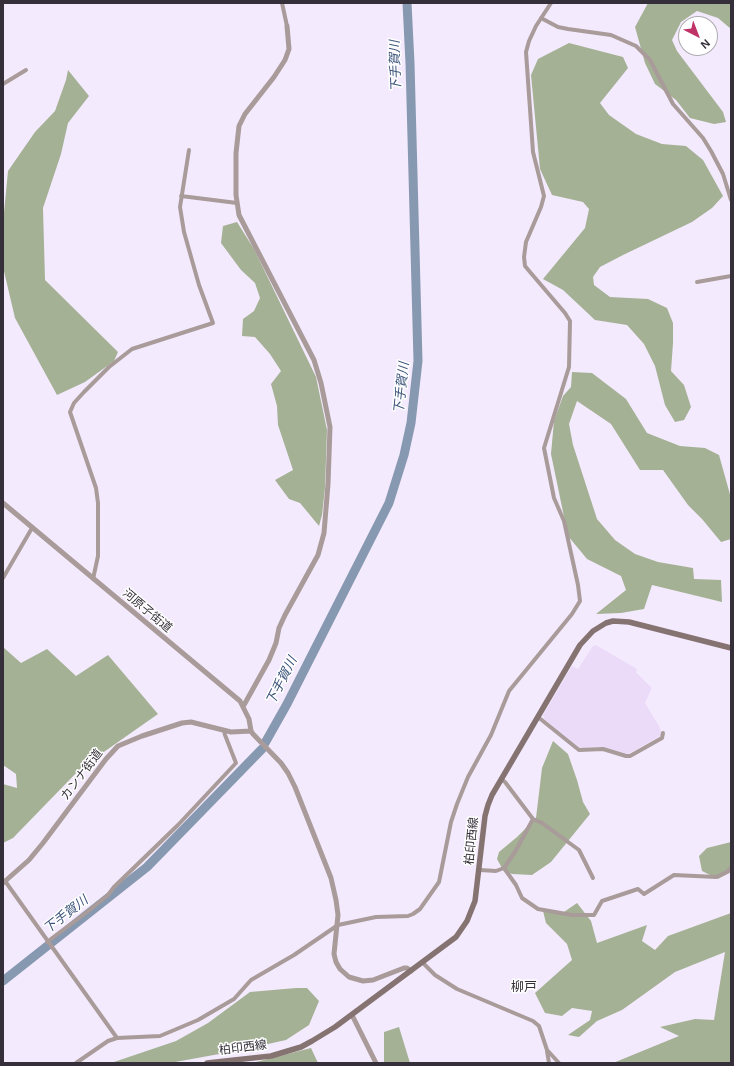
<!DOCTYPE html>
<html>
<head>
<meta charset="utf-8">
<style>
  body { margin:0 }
  #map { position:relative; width:734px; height:1066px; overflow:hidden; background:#f4eafd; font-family:Helvetica,sans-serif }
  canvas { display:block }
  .frame { position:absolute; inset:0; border:4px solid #342f38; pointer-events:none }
  .north { position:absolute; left:678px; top:16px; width:40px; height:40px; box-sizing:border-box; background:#fff; border:1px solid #aeacaf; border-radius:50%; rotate:138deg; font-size:11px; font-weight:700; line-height:16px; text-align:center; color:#342f38 }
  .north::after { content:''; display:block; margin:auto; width:14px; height:18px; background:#bf3368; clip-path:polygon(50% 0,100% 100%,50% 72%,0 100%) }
</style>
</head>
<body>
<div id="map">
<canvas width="734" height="1066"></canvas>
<div class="frame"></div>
<div class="north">N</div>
</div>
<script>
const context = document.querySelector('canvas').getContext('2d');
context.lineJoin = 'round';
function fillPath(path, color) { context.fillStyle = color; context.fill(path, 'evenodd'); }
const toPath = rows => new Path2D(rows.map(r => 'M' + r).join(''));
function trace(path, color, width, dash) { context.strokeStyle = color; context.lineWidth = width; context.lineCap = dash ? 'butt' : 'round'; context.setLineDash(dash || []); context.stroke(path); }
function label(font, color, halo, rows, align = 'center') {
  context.font = font + ' Helvetica,"Noto Sans JP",sans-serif'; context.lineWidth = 3; context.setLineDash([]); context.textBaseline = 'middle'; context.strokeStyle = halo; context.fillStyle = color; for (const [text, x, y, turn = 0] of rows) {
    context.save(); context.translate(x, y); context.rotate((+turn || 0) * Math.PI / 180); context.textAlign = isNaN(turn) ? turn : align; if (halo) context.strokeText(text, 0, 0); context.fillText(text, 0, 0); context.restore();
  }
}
fillPath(toPath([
  [596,645,637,669,636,672,652,688,645,703,659,726,662,734,660,736,628,754,622,754,605,748,596,747,582,748,579,747,544,719,543,715,572,666,578,669,593,646]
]), '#ebdbf9');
fillPath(toPath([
  [648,3,731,3,731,29,718,18,697,11,681,22,672,40,677,51,723,112,726,122,714,124,690,118,676,100,655,84,645,63,635,27],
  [569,43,623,57,628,68,600,103,609,115,636,134,662,144,686,146,703,160,723,196,712,208,692,222,623,255,600,267,593,277,594,285,610,297,648,299,667,308,673,323,673,343,671,371,684,385,691,407,684,420,675,422,665,405,655,366,644,344,627,325,595,320,563,290,543,279,585,228,589,209,583,202,552,195,540,169,531,75,538,59],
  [68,70,89,96,68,123,61,154,43,208,45,280,118,352,114,361,85,382,57,395,15,318,3,267,3,223,8,171,35,132,55,111,66,80],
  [237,222,254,249,316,377,327,430,325,488,322,515,319,526,300,503,289,499,275,480,293,470,278,425,277,406,271,384,281,371,270,354,255,337,242,336,243,319,254,311,260,298,255,283,241,270,221,243,223,226],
  [572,372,592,373,626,399,647,433,680,446,705,448,719,455,731,498,731,539,721,542,702,519,688,505,663,470,640,470,611,424,577,401,569,424,573,445,597,519,615,540,635,554,658,562,693,568,694,579,721,580,722,602,652,585,644,609,621,613,596,614,626,590,621,576,587,559,568,536,551,454,554,421,563,396,571,387],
  [3,647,21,663,47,649,76,676,108,655,158,714,81,768,13,838,3,843,3,784,17,788,16,774,3,765],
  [553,741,568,754,577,780,583,802,590,814,551,862,532,875,512,874,503,870,497,859,499,852,517,837,536,818,542,768],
  [731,842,731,872,718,879,702,871,699,856,707,848],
  [577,903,591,921,597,943,647,925,642,941,655,950,668,936,731,913,731,1063,613,1063,679,1036,660,1027,695,1019,714,1020,725,952,675,972,622,1010,597,1021,579,1037,568,1035,590,1020,592,1011,572,1008,562,1016,545,1013,535,993,572,960,567,944,546,923,543,911,564,912],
  [296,988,307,988,319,1001,309,1025,286,1040,241,1050,170,1063,111,1063,176,1041,208,1023,250,992],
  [399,1027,410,1063,384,1063,384,1032],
  [311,1048,318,1063,252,1063]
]), '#a4b195');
trace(toPath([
  [265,743,287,704,389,503,404,455,411,423,418,361,410,63,407,3],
  [3,981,147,867,262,749]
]), '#8798b1', 9);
trace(toPath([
  [282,3,287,26],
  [541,18,558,27,568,29,611,35,636,46,650,60,673,104,703,138,711,151,723,174,731,200],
  [3,84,26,70],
  [181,196,237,203],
  [697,282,731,276],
  [3,578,32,528],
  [93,579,98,556,98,503,96,488,70,412,74,403,84,392,109,367,132,349,213,323,199,285,184,232,180,207,189,150],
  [538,717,579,750,603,749,626,756,630,756,662,738,663,733],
  [501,779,505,782,533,819,542,823,579,850,593,878],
  [504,868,515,852,533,819],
  [480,870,496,871,504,868,516,885,522,898,538,909,572,915,594,915,602,901,638,889,644,894,674,875,716,877,727,872,731,868],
  [5,881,117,1038],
  [47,942,87,912,108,895,114,887,178,825,236,763,225,735,224,730],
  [423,963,435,975,457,989,533,1021,539,1026,547,1050,559,1063],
  [547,1051,549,1063],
  [76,1063,108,1041,117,1038,160,1036,198,1020,234,999,251,980,294,955,338,925,376,917,408,916,413,914,420,909,439,882,451,822,457,804,468,777,491,735,509,691,572,614,580,601,578,585,564,521,554,498,544,448,569,367,570,321,565,313,530,272,525,266,524,257,526,242,541,207,544,196,533,152,526,52,529,41,536,26,551,3]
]), '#a89b99', 4);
trace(toPath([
  [3,503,240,701,249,719,251,731,253,734,281,763,288,773,295,787,331,878,336,900,338,915,334,954,336,962,340,969,349,977,363,981,373,980,404,968,407,968,411,971],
  [244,705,269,660,276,643,279,628,285,615,318,555,324,533,328,484,330,427,321,383,314,360,239,215,236,195,236,153,239,126,245,114,274,77,285,60,289,49,287,26],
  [3,883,29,860,43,843,106,759,118,746,142,736,182,723,191,722,231,732,251,731],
  [352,1015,376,1063]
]), '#a89b99', 5);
trace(toPath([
  [207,1063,271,1056,301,1047,312,1041,335,1027,456,937,467,921,475,901,485,816,488,805,492,795,580,645,593,631,606,623,613,621,629,622,731,648]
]), '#857371', 5.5);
label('12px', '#342f38', '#fff', [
  ["河原子街道",147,611,40],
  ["カンナ街道",82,775,-53],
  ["柏印西線",472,841,-84],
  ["柏印西線",243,1048,-7]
]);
label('italic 13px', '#3a537a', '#fff', [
  ["下手賀川",396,66,-92],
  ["下手賀川",402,388,-84],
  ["下手賀川",282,681,-63],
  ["下手賀川",66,915,-38]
]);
label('13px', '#342f38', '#fff', [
  ["柳戸",524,987]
]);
</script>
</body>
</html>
